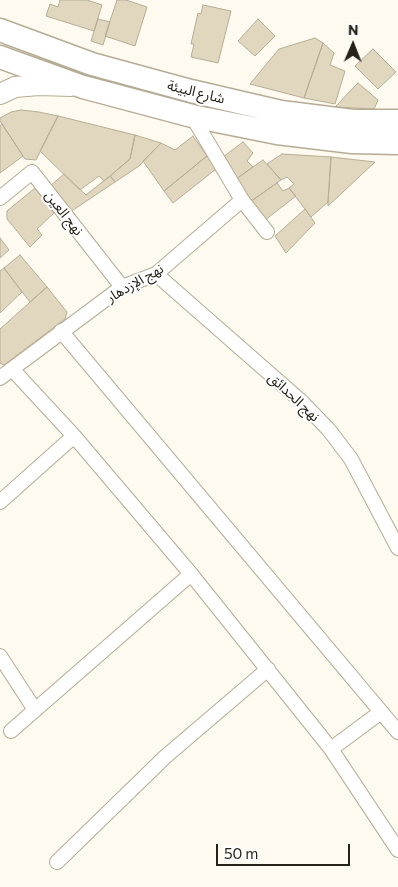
<!DOCTYPE html>
<html>
<head>
<meta charset="utf-8">
<style>
  body { margin:0 }
  #map { position:relative; width:398px; height:887px; overflow:hidden; background:#fefaf0; font-family:Commissioner,sans-serif }
  canvas { display:block }
  .north { position:absolute; left:328px; top:20px; width:50px; height:50px; -webkit-text-stroke:4px #fff; paint-order:stroke; rotate:1deg; font-size:14px; font-weight:700; line-height:20px; text-align:center; color:#262219 }
  .north::after { content:''; display:block; margin:auto; width:18px; height:22px; background:#262219; clip-path:polygon(50% 0,100% 100%,50% 72%,0 100%) }
  .scale { position:absolute; left:216px; top:844px; width:134px; height:22px; box-sizing:border-box; border:2px solid #262219; border-top:0; padding-left:6px; font-size:15px; line-height:18px; white-space:nowrap; color:#262219; -webkit-text-stroke:4px #fff; paint-order:stroke }
</style>
</head>
<body>
<div id="map">
<canvas width="398" height="887"></canvas>
<div class="north">N</div>
<div class="scale">50 m</div>
</div>
<script>
const context = document.querySelector('canvas').getContext('2d');
context.lineJoin = 'round';
function fillPath(path, color) { context.fillStyle = color; context.fill(path, 'evenodd'); }
const toPath = rows => new Path2D(rows.map(r => 'M' + r).join(''));
function trace(path, color, width, dash) { context.strokeStyle = color; context.lineWidth = width; context.lineCap = dash ? 'butt' : 'round'; context.setLineDash(dash || []); context.stroke(path); }
function label(font, color, halo, rows, align = 'center') {
  context.font = font + ' Commissioner,"Noto Sans Arabic",sans-serif'; context.lineWidth = 4; context.setLineDash([]); context.textBaseline = 'middle'; context.strokeStyle = halo; context.fillStyle = color; for (const [text, x, y, turn = 0] of rows) {
    context.save(); context.translate(x, y); context.rotate((+turn || 0) * Math.PI / 180); context.textAlign = isNaN(turn) ? turn : align; if (halo) context.strokeText(text, 0, 0); context.fillText(text, 0, 0); context.restore();
  }
}
const building = toPath([
  [60,0,87,0,102,5,94,31,46,16,50,4,58,7,60,0],
  [117,0,126,0,147,7,135,46,105,36,117,0],
  [203,5,231,11,218,63,191,57,194,44,191,44,198,13,201,14,203,5],
  [98,19,110,22,103,45,91,41,98,19],
  [258,19,275,36,255,56,238,41,258,19],
  [315,38,323,43,304,98,250,84,279,49,315,38],
  [323,43,334,53,330,65,345,71,335,104,304,98,323,43],
  [373,49,396,72,378,89,355,66,373,49],
  [358,83,378,100,374,109,335,107,358,83],
  [21,110,39,112,58,116,36,160,25,159,0,121,0,118,11,112,21,110],
  [58,116,135,135,130,159,104,181,99,176,80,190,40,151,58,116],
  [2,124,23,156,0,173,0,126,2,124],
  [135,135,161,143,139,166,115,182,110,176,130,159,135,135],
  [193,136,207,156,164,191,143,161,161,143,175,150,193,136],
  [243,142,253,153,247,161,253,167,236,179,223,157,243,142],
  [282,154,331,157,328,202,311,217,289,188,294,184,287,177,281,180,267,164,282,154],
  [207,156,216,169,173,203,164,191,207,156],
  [331,157,375,162,328,206,328,202,331,157],
  [263,160,281,180,250,202,236,179,263,160],
  [64,174,86,195,110,176,115,182,70,212,49,187,64,174],
  [277,183,283,191,289,188,296,196,265,220,250,202,277,183],
  [35,188,54,213,37,229,42,235,30,247,7,219,7,211,35,188],
  [305,209,315,223,286,253,275,236,305,209],
  [0,238,9,250,0,258,0,238],
  [20,255,47,287,30,302,4,268,20,255],
  [4,268,22,292,0,313,0,271,4,268],
  [47,287,67,312,65,319,4,365,0,363,0,329,47,287]
]);
fillPath(building, '#e1d7bf');
trace(building, '#b6ad96', 1);
const street = toPath([
  [192,116,242,200,267,232],
  [0,198,32,172,122,287],
  [156,274,302,402,329,430,351,459,398,548],
  [61,331,398,732],
  [12,369,74,436,191,574,331,749,398,850],
  [0,378,122,287,156,274,242,200],
  [0,502,74,436],
  [0,656,35,710],
  [11,731,191,574],
  [331,749,381,712],
  [57,862,165,757,268,669]
]);
const secondary = toPath([
  [0,94,15,87,39,85,71,86]
]);
const primary = toPath([
  [0,30,92,64,191,91,281,112,353,121,398,121],
  [0,57,83,87,192,116,277,133,352,142,398,143]
]);
trace(street, '#b6ac95', 16);
trace(secondary, '#b6ac95', 22);
trace(primary, '#b6ac95', 25);
trace(street, '#fff', 14);
trace(secondary, '#fff', 20);
trace(primary, '#fff', 22);
label('14px', '#262219', '#fff', [
  ["شارع البيئة",196,92,14],
  ["نهج العين",64,213,52],
  ["نهج الإزدهار",135,283,-30],
  ["نهج الحدائق",294,397,43]
]);
</script>
</body>
</html>
